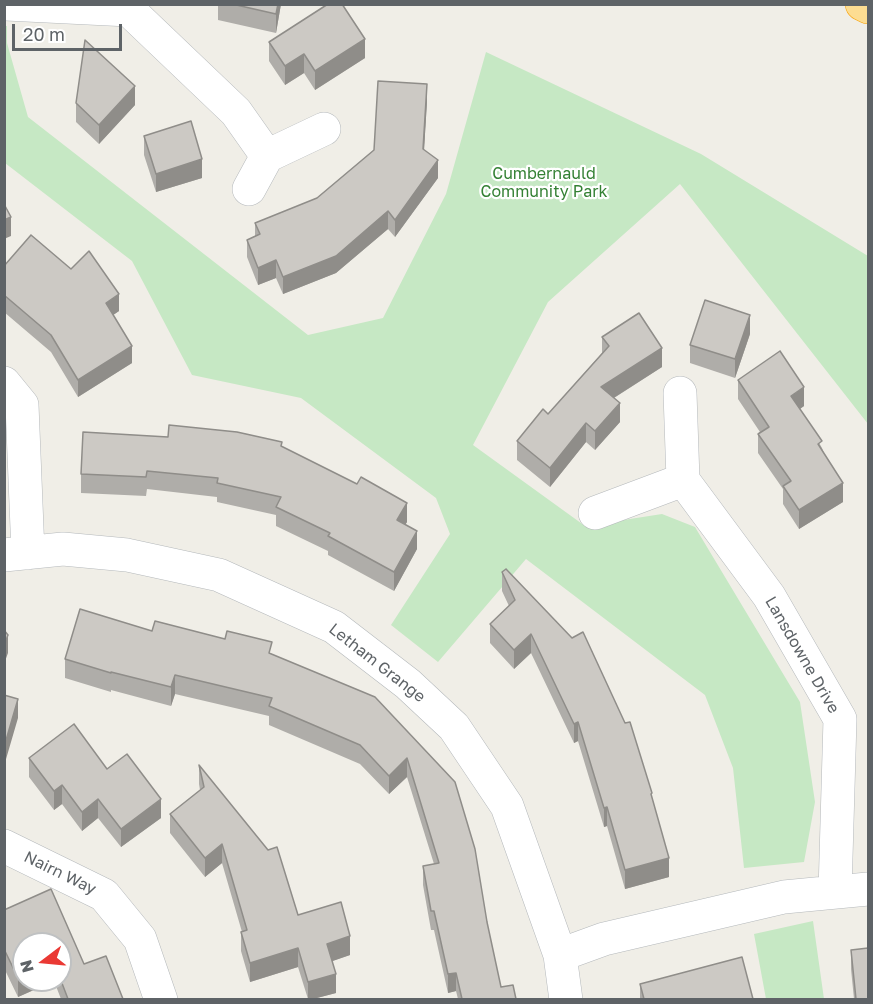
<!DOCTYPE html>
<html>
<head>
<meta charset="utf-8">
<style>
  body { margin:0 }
  #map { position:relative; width:873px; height:1004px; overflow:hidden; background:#f0eee7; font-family:"Golos Text",sans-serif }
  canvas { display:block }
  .frame { position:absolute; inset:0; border:6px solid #5e6367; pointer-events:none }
  .north { position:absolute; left:12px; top:932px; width:60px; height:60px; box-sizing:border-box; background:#fff; border:2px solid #bfc1c2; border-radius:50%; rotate:254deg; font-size:16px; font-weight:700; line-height:24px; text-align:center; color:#5e6367 }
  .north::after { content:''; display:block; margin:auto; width:21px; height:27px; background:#ea3934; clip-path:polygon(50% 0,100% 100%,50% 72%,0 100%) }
  .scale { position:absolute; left:12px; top:24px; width:110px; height:27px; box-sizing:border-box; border:3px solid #5e6367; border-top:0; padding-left:8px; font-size:18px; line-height:21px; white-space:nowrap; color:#5e6367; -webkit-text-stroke:4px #fff; paint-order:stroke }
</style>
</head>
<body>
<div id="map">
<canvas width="873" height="1004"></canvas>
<div class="frame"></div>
<div class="north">N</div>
<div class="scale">20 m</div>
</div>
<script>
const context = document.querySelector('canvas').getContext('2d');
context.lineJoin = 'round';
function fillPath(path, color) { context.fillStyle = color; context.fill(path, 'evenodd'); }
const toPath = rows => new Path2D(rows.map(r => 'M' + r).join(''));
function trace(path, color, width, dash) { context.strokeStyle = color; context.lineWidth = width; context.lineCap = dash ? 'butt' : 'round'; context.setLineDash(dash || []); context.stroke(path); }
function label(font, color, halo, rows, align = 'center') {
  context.font = font + ' "Golos Text",sans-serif'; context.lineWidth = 4.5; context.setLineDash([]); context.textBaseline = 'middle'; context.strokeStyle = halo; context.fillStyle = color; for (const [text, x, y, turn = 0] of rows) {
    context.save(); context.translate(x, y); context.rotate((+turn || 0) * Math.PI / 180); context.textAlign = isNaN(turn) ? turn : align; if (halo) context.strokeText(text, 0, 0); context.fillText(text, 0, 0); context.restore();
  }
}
fillPath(toPath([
  [4,26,7,26,7,43,28,117,308,335,383,318,446,194,486,52,701,154,868,256,868,424,680,184,548,302,473,445,585,526,662,514,695,527,800,702,815,802,804,862,744,868,733,768,705,695,526,559,438,662,391,625,450,534,436,498,301,398,192,375,132,261,5,163],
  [813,921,824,999,766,999,754,934]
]), '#c6e8c4');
const minor = toPath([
  [6,4,129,10,236,112,267,156],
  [249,189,267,156,324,129],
  [4,383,22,405,28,553],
  [680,393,683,480,769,596,840,719,835,892],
  [595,513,683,480],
  [4,555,63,549,127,555,219,575,334,627,408,684,454,727,507,806,560,955,566,1000],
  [4,846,104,895,140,939,161,1000],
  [560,955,604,939,784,897,868,889]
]);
const highway = toPath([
  [862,4,868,7]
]);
trace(minor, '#b4b8bb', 34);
trace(highway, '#f89f00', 34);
trace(minor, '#fff', 33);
trace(highway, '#fddd92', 33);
fillPath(toPath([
  [218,4,281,4,276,33,218,20],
  [269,42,365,58,315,90,304,73,285,85,269,61],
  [427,101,424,150,438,178,395,237,388,229,336,273,283,294,276,278,258,285,247,257,247,240,255,236,255,223,317,198,374,150],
  [76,103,135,105,99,144,76,122],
  [144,136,202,178,156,192,144,155],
  [4,266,119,311,113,315,132,363,78,397,51,352,4,312],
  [750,334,735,378,690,363,690,345],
  [602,337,662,367,614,398,620,422,595,450,586,442,550,487,517,460,517,441,548,414,602,353],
  [738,380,804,406,800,409,822,448,843,502,799,529,783,504,783,489,758,453,758,434,760,432,738,399],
  [282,447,407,522,405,524,417,549,394,591,328,555,328,551,276,526,276,515,217,502,217,497,147,489,146,496,81,493,81,474],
  [502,572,652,798,669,877,625,889,607,826,604,827,578,741,574,743,531,653,514,669,490,643,490,624,509,606,502,591],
  [152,631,272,654,455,782,501,987,516,999,458,999,456,991,448,993,434,930,431,930,423,885,423,866,434,864,407,777,389,794,360,764,269,725,269,716,175,694,171,706,111,690,111,692,65,678,65,659],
  [29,758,107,769,161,818,121,847,98,818,82,831,62,804,54,810,29,777],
  [199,765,298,915,350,955,332,961,336,993,313,999,308,999,298,967,250,982,241,951,241,932,242,932,222,863,205,877,170,833,170,814,200,790,199,784],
  [51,889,84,964,106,956,123,999,61,999,54,981,18,997,4,968,4,910],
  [24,944,60,944,60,980,24,980],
  [851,950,868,999,854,999,851,969],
  [640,984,753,999,640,999]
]), '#afada9');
fillPath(toPath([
  [278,4,281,4,276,33,276,14],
  [365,39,365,58,315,90,315,71],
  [304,54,304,73,285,85,285,66],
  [427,84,427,101,423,167,423,149],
  [135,86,135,105,99,144,99,125],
  [202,159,202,178,156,192,156,174],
  [438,160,438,178,395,237,395,220],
  [388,211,388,229,336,273,283,294,283,277],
  [11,217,11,236,4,239,4,220],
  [276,260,276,278,258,285,258,268],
  [119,294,119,311,106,320,106,303],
  [750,315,750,334,735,378,735,359],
  [132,346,132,363,78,397,78,380],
  [662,348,662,367,601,406,601,387],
  [804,387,804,406,791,415,791,396],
  [620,403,620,422,595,450,595,431],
  [586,423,586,442,550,487,550,468],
  [843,483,843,502,799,529,799,510],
  [407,503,407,522,397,539,397,520],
  [417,531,417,549,394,591,394,572],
  [531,634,531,653,514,669,514,650],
  [8,635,8,653,4,664,4,645],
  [175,675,175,694,171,706,171,687],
  [18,699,18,718,4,766,4,747],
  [578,722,578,741,574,743,574,724],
  [407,758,407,777,389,794,389,776],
  [62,785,62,804,54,810,54,791],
  [98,799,98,818,82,831,82,812],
  [161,799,161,818,121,847,121,829],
  [607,807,607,826,604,827,604,808],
  [222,844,222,863,205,877,205,858],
  [669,858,669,877,625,889,625,870],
  [350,936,350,955,327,963,327,944],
  [298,948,298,967,250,982,250,963],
  [456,973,456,991,448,993,448,974],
  [336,974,336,993,313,999,308,999,308,982],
  [24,975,24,980,54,981,18,997,18,978]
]), '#8f8d89');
const building = toPath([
  [232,4,278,4,276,14,232,4],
  [328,4,342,4,365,39,315,71,304,54,285,66,269,42,328,4],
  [85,40,135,86,99,125,76,103,85,40],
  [378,81,427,84,423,149,438,160,395,220,388,211,336,256,283,277,276,260,258,268,247,240,260,234,255,223,317,198,374,150,378,81],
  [191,121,202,159,156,174,144,136,191,121],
  [4,204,11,217,4,220,4,204],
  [31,235,71,269,89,251,119,294,106,303,132,346,78,380,51,335,4,295,4,266,31,235],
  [705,300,750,315,735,359,690,345,705,300],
  [639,313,662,348,601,387,620,403,595,431,586,423,550,468,517,441,543,409,548,414,609,346,602,337,639,313],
  [780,351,804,387,791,396,822,441,818,444,843,483,799,510,783,486,791,481,758,434,769,427,738,380,780,351],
  [169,425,237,432,282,442,281,446,357,484,361,477,407,503,397,520,417,531,394,572,328,536,330,533,276,507,281,497,217,483,218,478,147,471,146,477,81,474,83,432,168,437,169,425],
  [506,569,572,638,583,632,625,723,630,722,652,793,651,794,669,858,625,870,607,807,604,808,578,722,574,724,531,634,514,650,490,624,515,600,502,572,506,569],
  [80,609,152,631,155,621,225,639,227,631,272,642,269,653,375,697,455,782,475,849,487,922,501,987,513,985,516,999,462,999,456,973,448,974,434,911,431,911,423,866,439,863,407,758,389,776,360,745,269,706,272,698,175,675,171,687,111,672,111,673,65,659,80,609],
  [4,630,8,635,4,645,4,630],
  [4,695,18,699,4,747,4,695],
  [74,724,107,769,127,754,161,799,121,829,98,799,82,812,62,785,54,791,29,758,74,724],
  [199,765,268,850,277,847,298,915,341,902,350,936,327,944,336,974,308,982,298,948,250,963,241,932,247,930,222,844,205,858,170,814,204,787,199,765],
  [51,889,84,964,106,956,123,999,68,999,60,978,60,944,24,944,24,975,18,978,4,949,4,910,51,889],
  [868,948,868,999,856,999,851,950,868,948],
  [742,957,753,999,644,999,640,984,742,957]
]);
fillPath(building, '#ccc9c4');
trace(building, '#8f8d89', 1.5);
label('16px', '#348134', '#fff', [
  ["Cumbernauld",544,174],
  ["Community Park",544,192]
]);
label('16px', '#5e6367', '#fff', [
  ["Lansdowne Drive",802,655,60],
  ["Letham Grange",377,663,38],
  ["Nairn Way",60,873,26]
]);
</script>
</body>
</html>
